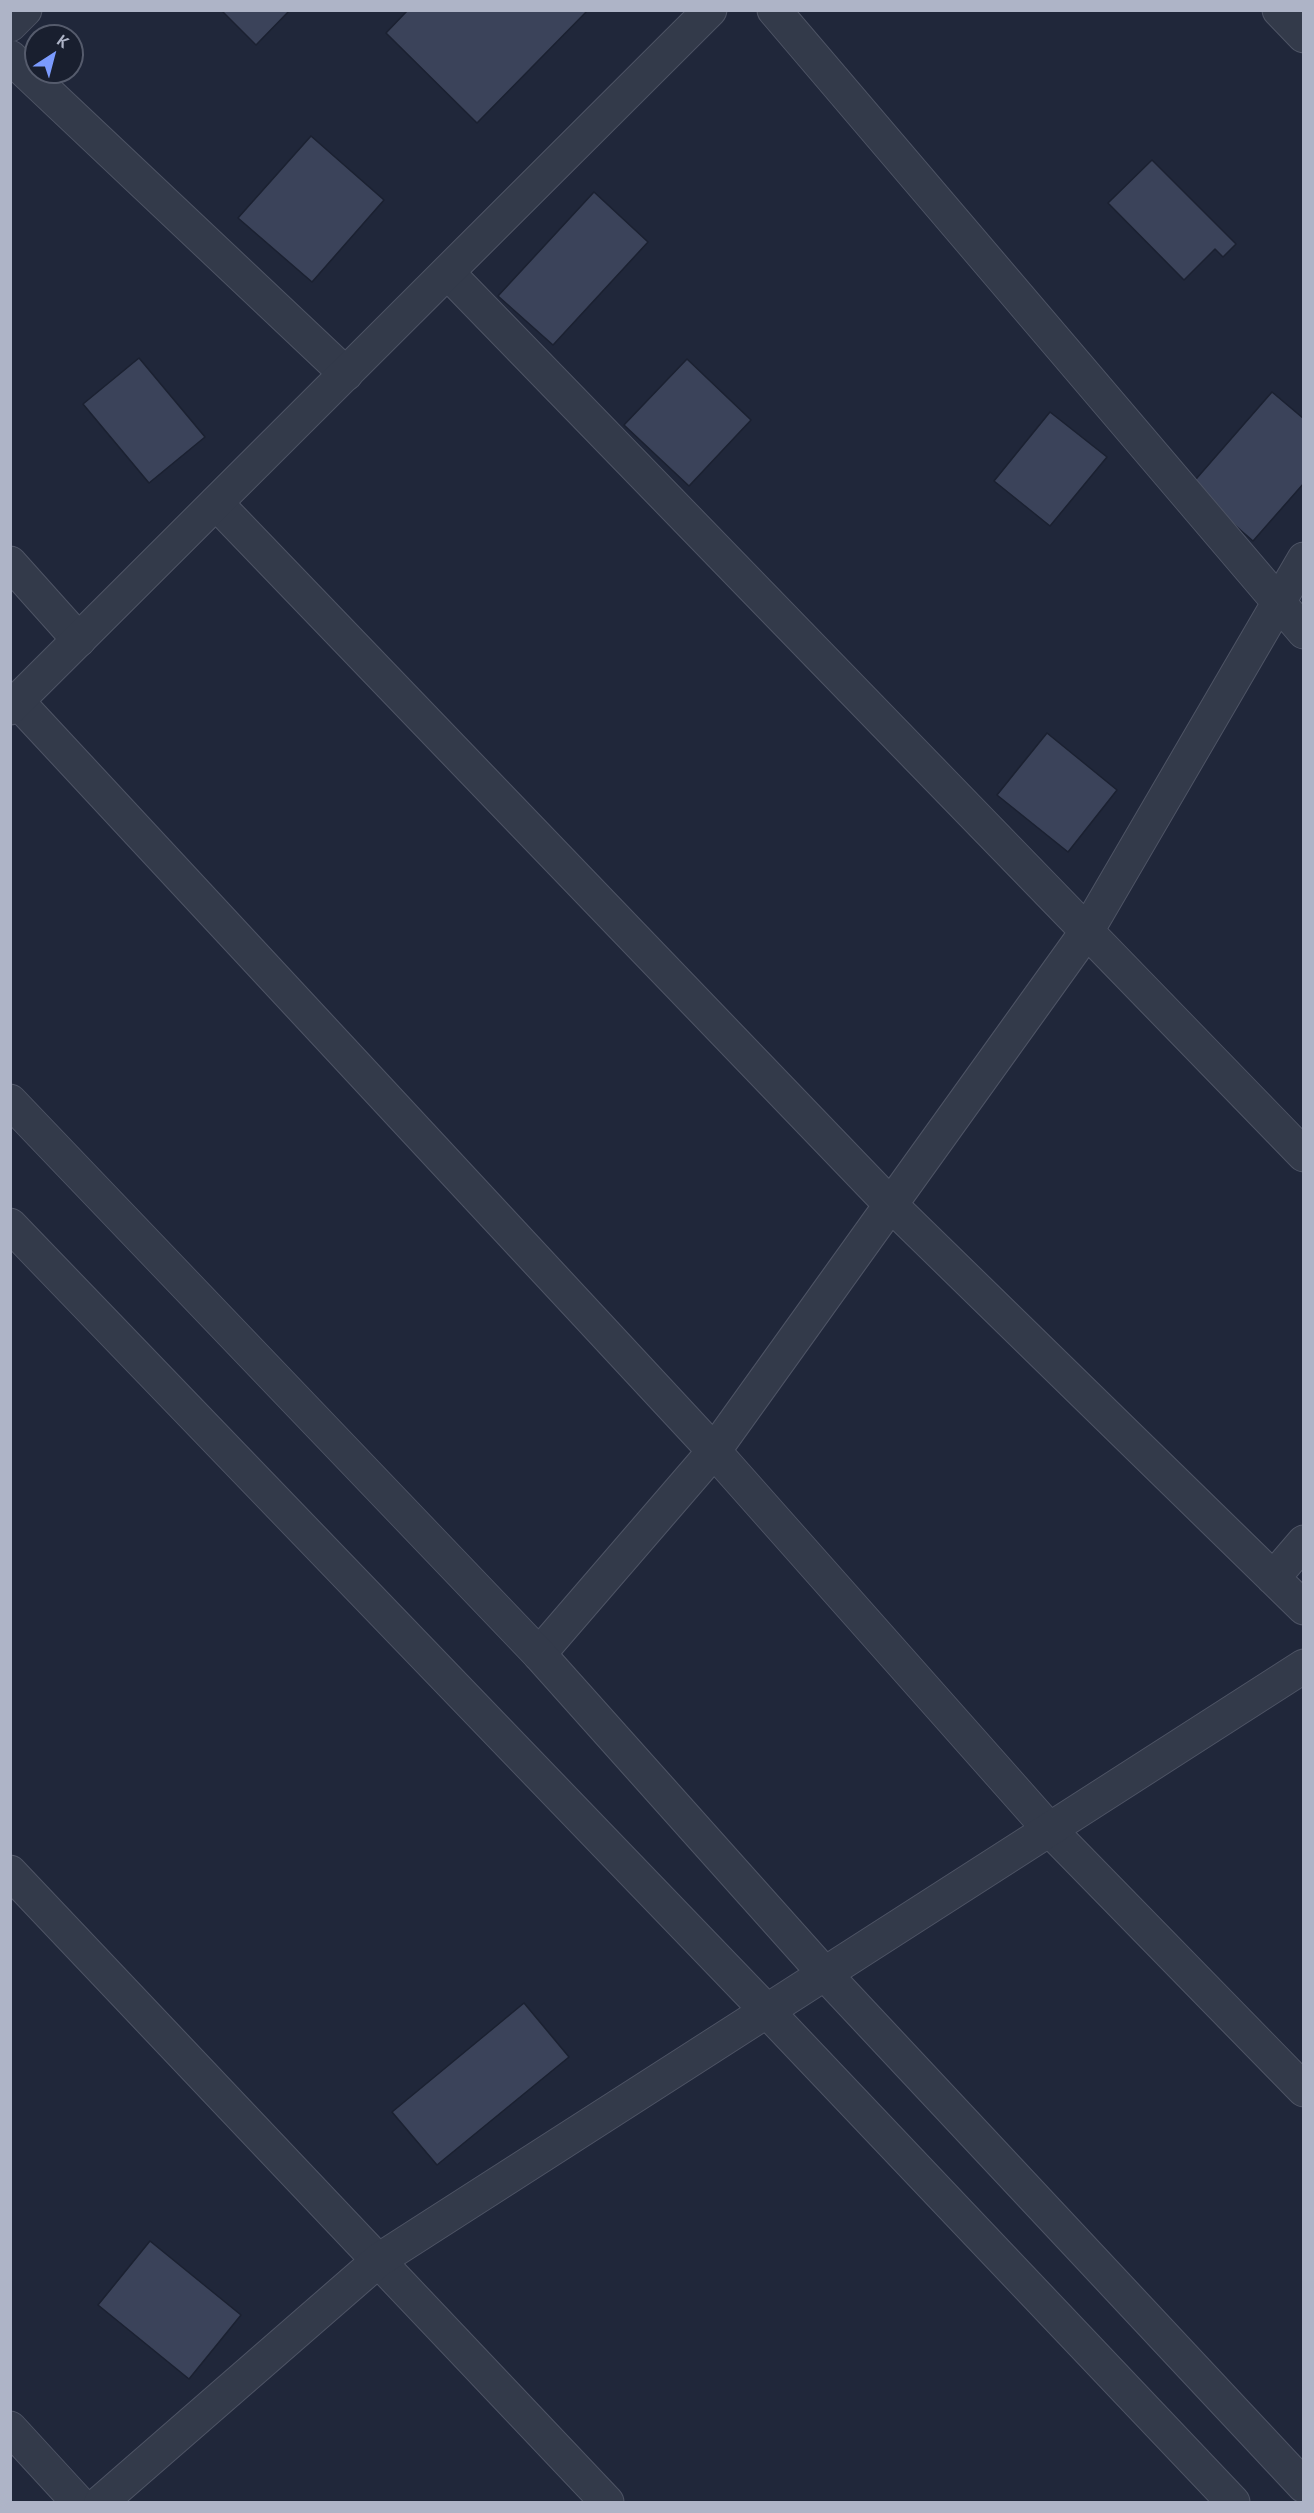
<!DOCTYPE html>
<html>
<head>
<meta charset="utf-8">
<style>
  body { margin:0 }
  #map { position:relative; width:1314px; height:2513px; overflow:hidden; background:#20273a; font-family:"PT Sans",sans-serif }
  canvas { display:block }
  .frame { position:absolute; inset:0; border:12px solid #aeb4c7; pointer-events:none }
  .north { position:absolute; left:24px; top:24px; width:60px; height:60px; box-sizing:border-box; background:#191f2f; border:2px solid #555b6c; border-radius:50%; rotate:36deg; font-size:16px; font-weight:700; line-height:24px; text-align:center; color:#aeb4c7 }
  .north::after { content:''; display:block; margin:auto; width:21px; height:27px; background:#7b9bfe; clip-path:polygon(50% 0,100% 100%,50% 72%,0 100%) }
</style>
</head>
<body>
<div id="map">
<canvas width="1314" height="2513"></canvas>
<div class="frame"></div>
<div class="north">K</div>
</div>
<script>
const context = document.querySelector('canvas').getContext('2d');
context.lineJoin = 'round';
function fillPath(path, color) { context.fillStyle = color; context.fill(path, 'evenodd'); }
const toPath = rows => new Path2D(rows.map(r => 'M' + r).join(''));
function trace(path, color, width, dash) { context.strokeStyle = color; context.lineWidth = width; context.lineCap = dash ? 'butt' : 'round'; context.setLineDash(dash || []); context.stroke(path); }
const building = toPath([
  [221,10,290,10,256,45,221,10],
  [408,10,588,10,477,123,386,33,408,10],
  [311,136,384,200,312,282,238,218,311,136],
  [1152,160,1236,244,1223,257,1215,249,1184,280,1108,203,1152,160],
  [594,192,648,242,553,345,498,296,594,192],
  [139,358,205,437,149,483,83,404,139,358],
  [687,359,751,420,689,486,624,425,687,359],
  [1272,392,1304,419,1304,483,1253,541,1190,486,1272,392],
  [1050,412,1107,457,1050,526,994,481,1050,412],
  [1047,733,1117,790,1068,852,997,795,1047,733],
  [524,2003,569,2057,437,2165,392,2112,524,2003],
  [150,2241,241,2315,189,2379,98,2305,150,2241]
]);
fillPath(building, '#3b435a');
trace(building, '#1b2131', 1.5);
const minor = toPath([
  [774,10,1304,632],
  [1279,10,1304,36],
  [10,25,25,10],
  [10,57,346,374],
  [448,273,1304,1155],
  [216,503,891,1205,1304,1608],
  [10,563,79,640],
  [17,701,714,1451,1049,1829,1304,2090],
  [1273,1578,1304,1542],
  [539,1654,714,1451,1087,931,1304,559],
  [10,1872,607,2502],
  [10,2428,78,2502]
]);
const tertiary = toPath([
  [10,708,710,10],
  [10,1101,539,1654,824,1973,1304,2486],
  [10,1225,766,2010,1233,2502],
  [101,2502,379,2260,1304,1666]
]);
trace(minor, '#4e5465', 35);
trace(tertiary, '#4e5465', 35);
trace(minor, '#333a4a', 33);
trace(tertiary, '#333a4a', 33);
</script>
</body>
</html>
